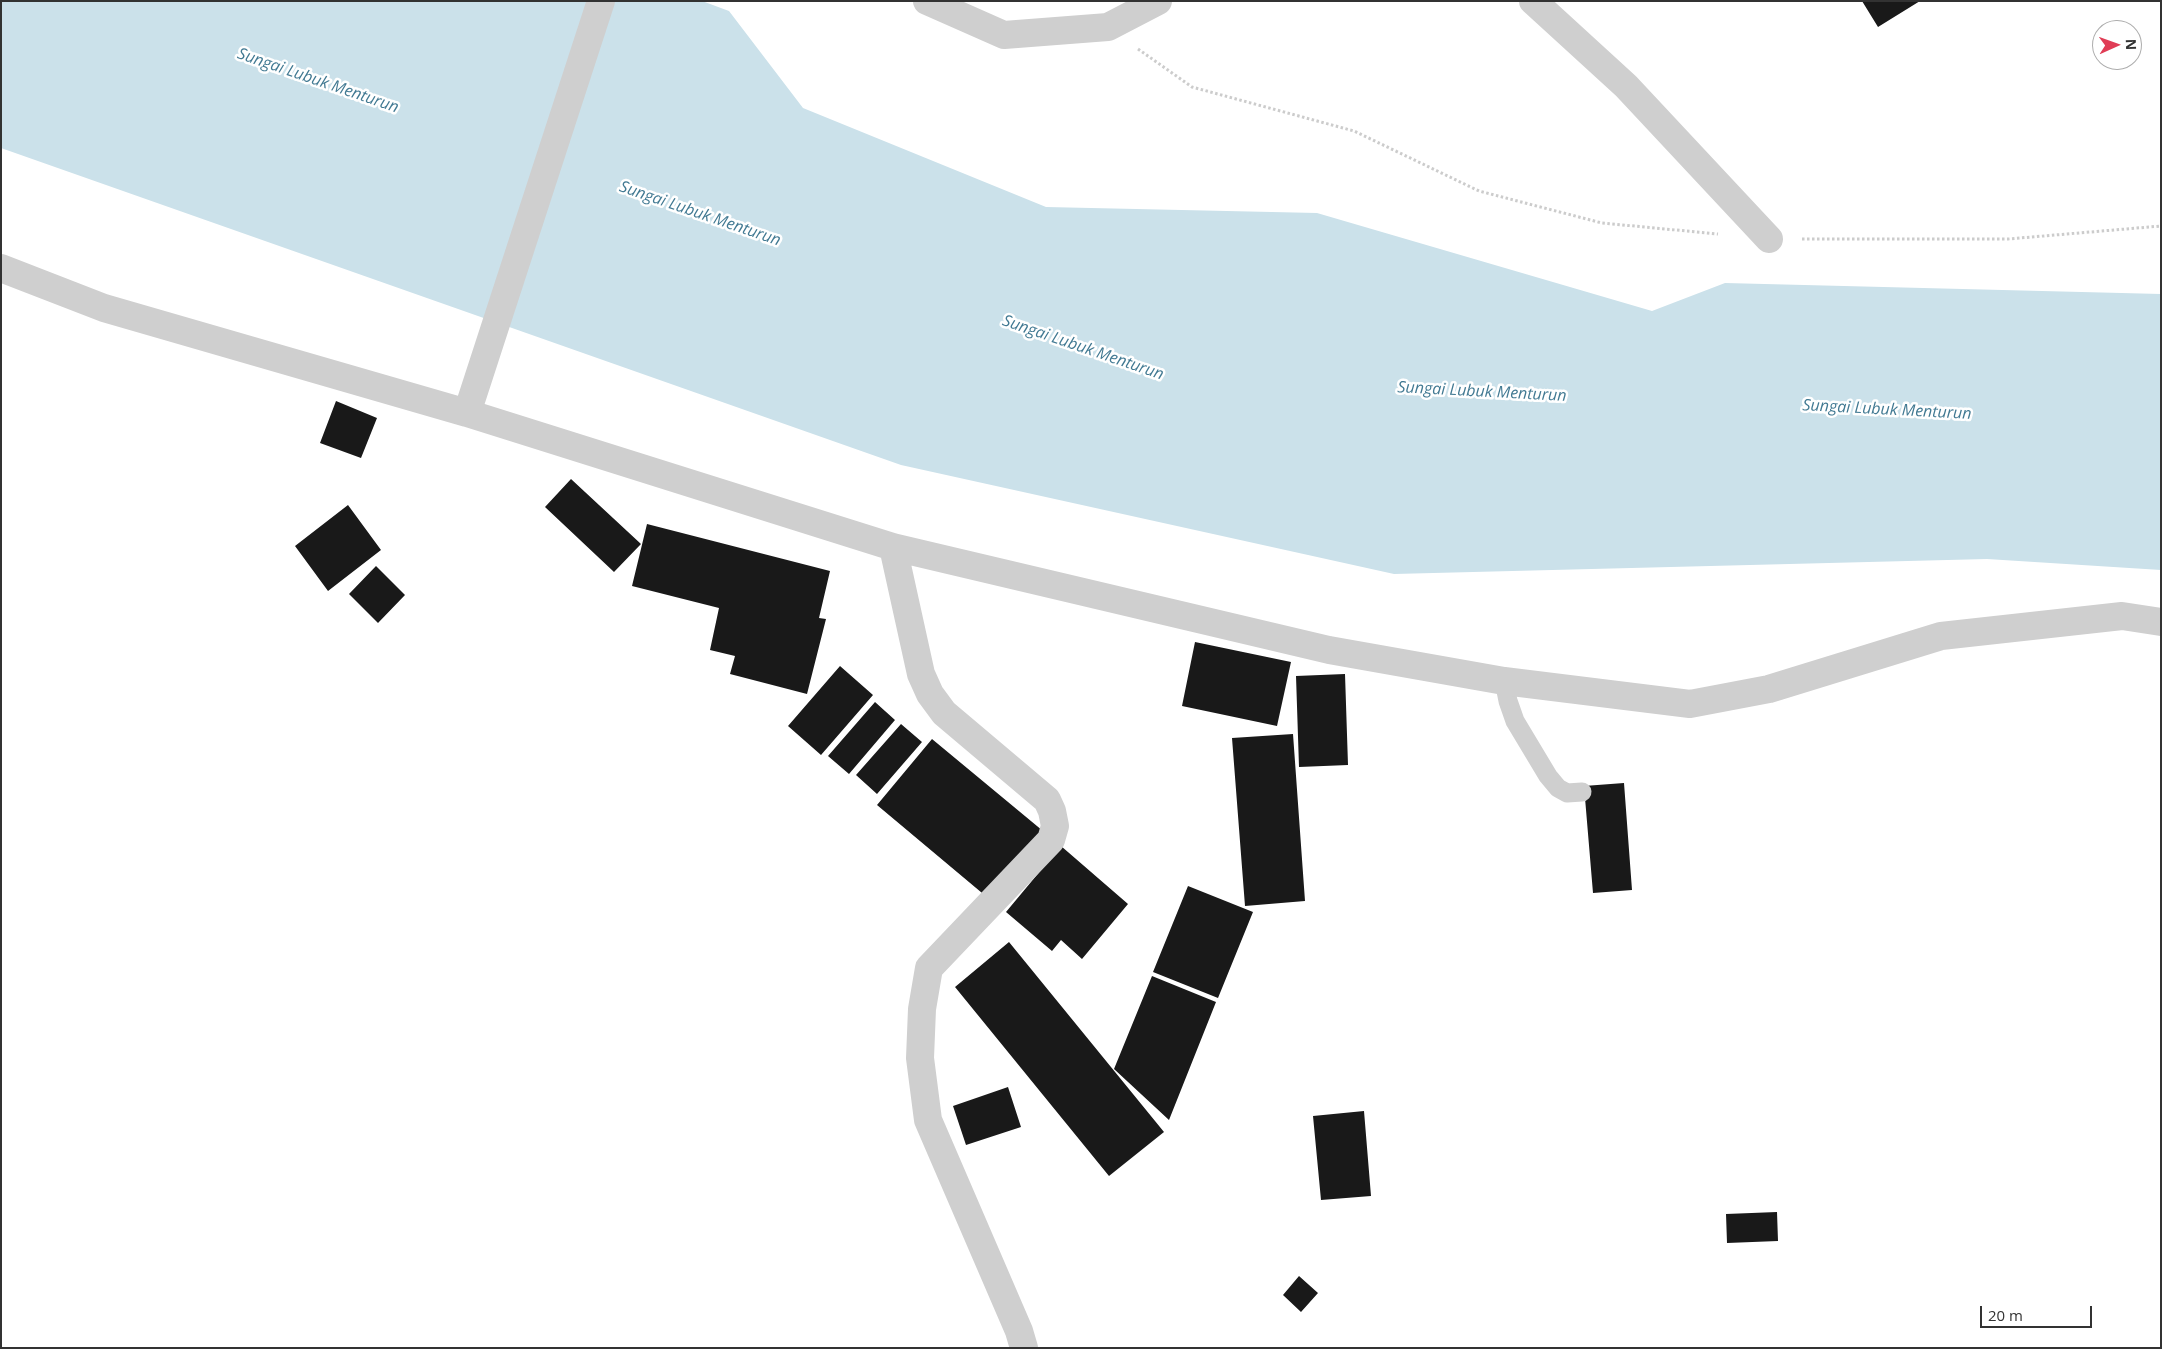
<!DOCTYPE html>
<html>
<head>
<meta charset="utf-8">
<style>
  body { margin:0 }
  #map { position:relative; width:2162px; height:1349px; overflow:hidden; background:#fff; font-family:"Open Sans",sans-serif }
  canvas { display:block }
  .frame { position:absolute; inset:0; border:2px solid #323232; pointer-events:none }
  .north { position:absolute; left:2092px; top:20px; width:50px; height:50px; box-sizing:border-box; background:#fff; border:1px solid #adadad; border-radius:50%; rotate:88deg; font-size:14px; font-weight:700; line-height:20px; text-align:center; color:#323232 }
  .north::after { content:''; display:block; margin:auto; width:18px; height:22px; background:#e03d56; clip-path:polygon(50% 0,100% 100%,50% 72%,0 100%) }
  .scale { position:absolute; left:1980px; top:1306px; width:112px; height:22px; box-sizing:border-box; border:2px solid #323232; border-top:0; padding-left:6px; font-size:15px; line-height:18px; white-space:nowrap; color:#323232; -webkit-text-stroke:4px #fff; paint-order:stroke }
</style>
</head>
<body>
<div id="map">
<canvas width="2162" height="1349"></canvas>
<div class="frame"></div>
<div class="north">N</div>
<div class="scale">20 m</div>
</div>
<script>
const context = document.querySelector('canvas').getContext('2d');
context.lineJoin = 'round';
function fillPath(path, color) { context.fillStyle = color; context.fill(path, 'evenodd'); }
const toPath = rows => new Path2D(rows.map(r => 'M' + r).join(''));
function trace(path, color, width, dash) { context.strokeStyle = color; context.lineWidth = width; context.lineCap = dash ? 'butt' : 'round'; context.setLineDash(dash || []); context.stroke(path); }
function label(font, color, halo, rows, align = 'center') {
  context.font = font + ' "Open Sans",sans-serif'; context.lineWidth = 5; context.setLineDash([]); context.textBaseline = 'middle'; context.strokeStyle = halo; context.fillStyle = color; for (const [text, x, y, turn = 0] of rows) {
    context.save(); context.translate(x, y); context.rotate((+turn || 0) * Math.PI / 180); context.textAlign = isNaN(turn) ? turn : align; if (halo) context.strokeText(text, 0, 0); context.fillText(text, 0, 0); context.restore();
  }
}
fillPath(toPath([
  [1,1,702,1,729,11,803,108,1046,207,1317,213,1652,311,1725,283,2161,294,2161,570,1987,559,1394,574,901,465,1,148]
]), '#cbe1ea');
fillPath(toPath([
  [1862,1,1920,1,1878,27],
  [336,401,377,418,361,458,320,443],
  [571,479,641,544,614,572,545,507],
  [348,505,381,550,328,591,295,546],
  [647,524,830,571,819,618,826,619,807,694,730,674,735,656,710,650,719,608,632,586],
  [376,566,405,595,378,623,349,594],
  [1195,642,1291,662,1277,726,1182,706],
  [840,666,873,695,821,755,788,726],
  [1345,674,1348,765,1299,767,1296,676],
  [875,702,895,720,849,774,828,756],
  [901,724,922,742,877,794,856,775],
  [1293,734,1305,901,1245,906,1232,738],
  [932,739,1043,831,988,898,877,805],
  [1624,783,1632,890,1593,893,1584,786],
  [1061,846,1128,904,1082,959,1061,940,1052,951,1006,912],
  [1188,886,1253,912,1218,998,1153,972],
  [1009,942,1164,1132,1109,1176,955,987],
  [1152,976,1216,1002,1169,1120,1114,1069],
  [1008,1087,1021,1127,966,1145,953,1106],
  [1364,1111,1371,1196,1321,1200,1313,1116],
  [1777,1212,1778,1241,1727,1243,1726,1214],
  [1299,1276,1318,1293,1301,1312,1283,1295]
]), '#191919');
trace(toPath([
  [1138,49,1192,87,1354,131,1479,191,1602,223,1718,234],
  [1802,239,2008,239,2161,226]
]), '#ccc', 3, [2.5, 2.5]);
trace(toPath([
  [1504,681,1508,701,1515,721,1548,776,1558,788,1567,793,1582,792]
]), '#cfcfcf', 19);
trace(toPath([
  [927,1,1004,35,1108,27,1158,1],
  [1533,1,1626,86,1769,239],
  [1,268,104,308,467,413,893,547,1329,650,1504,681,1690,704,1769,689,1941,636,2122,616,2161,622],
  [467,413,601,1],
  [893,547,921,674,930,694,944,713,1047,800,1052,811,1055,826,1051,840,929,968,922,1009,920,1058,928,1120,1019,1331,1024,1348]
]), '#cfcfcf', 28);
label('italic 16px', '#417992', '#fff', [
  ["Sungai Lubuk Menturun",318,81,19],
  ["Sungai Lubuk Menturun",700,214,19],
  ["Sungai Lubuk Menturun",1083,348,19],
  ["Sungai Lubuk Menturun",1482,392,3],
  ["Sungai Lubuk Menturun",1887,410,3]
]);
</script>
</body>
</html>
